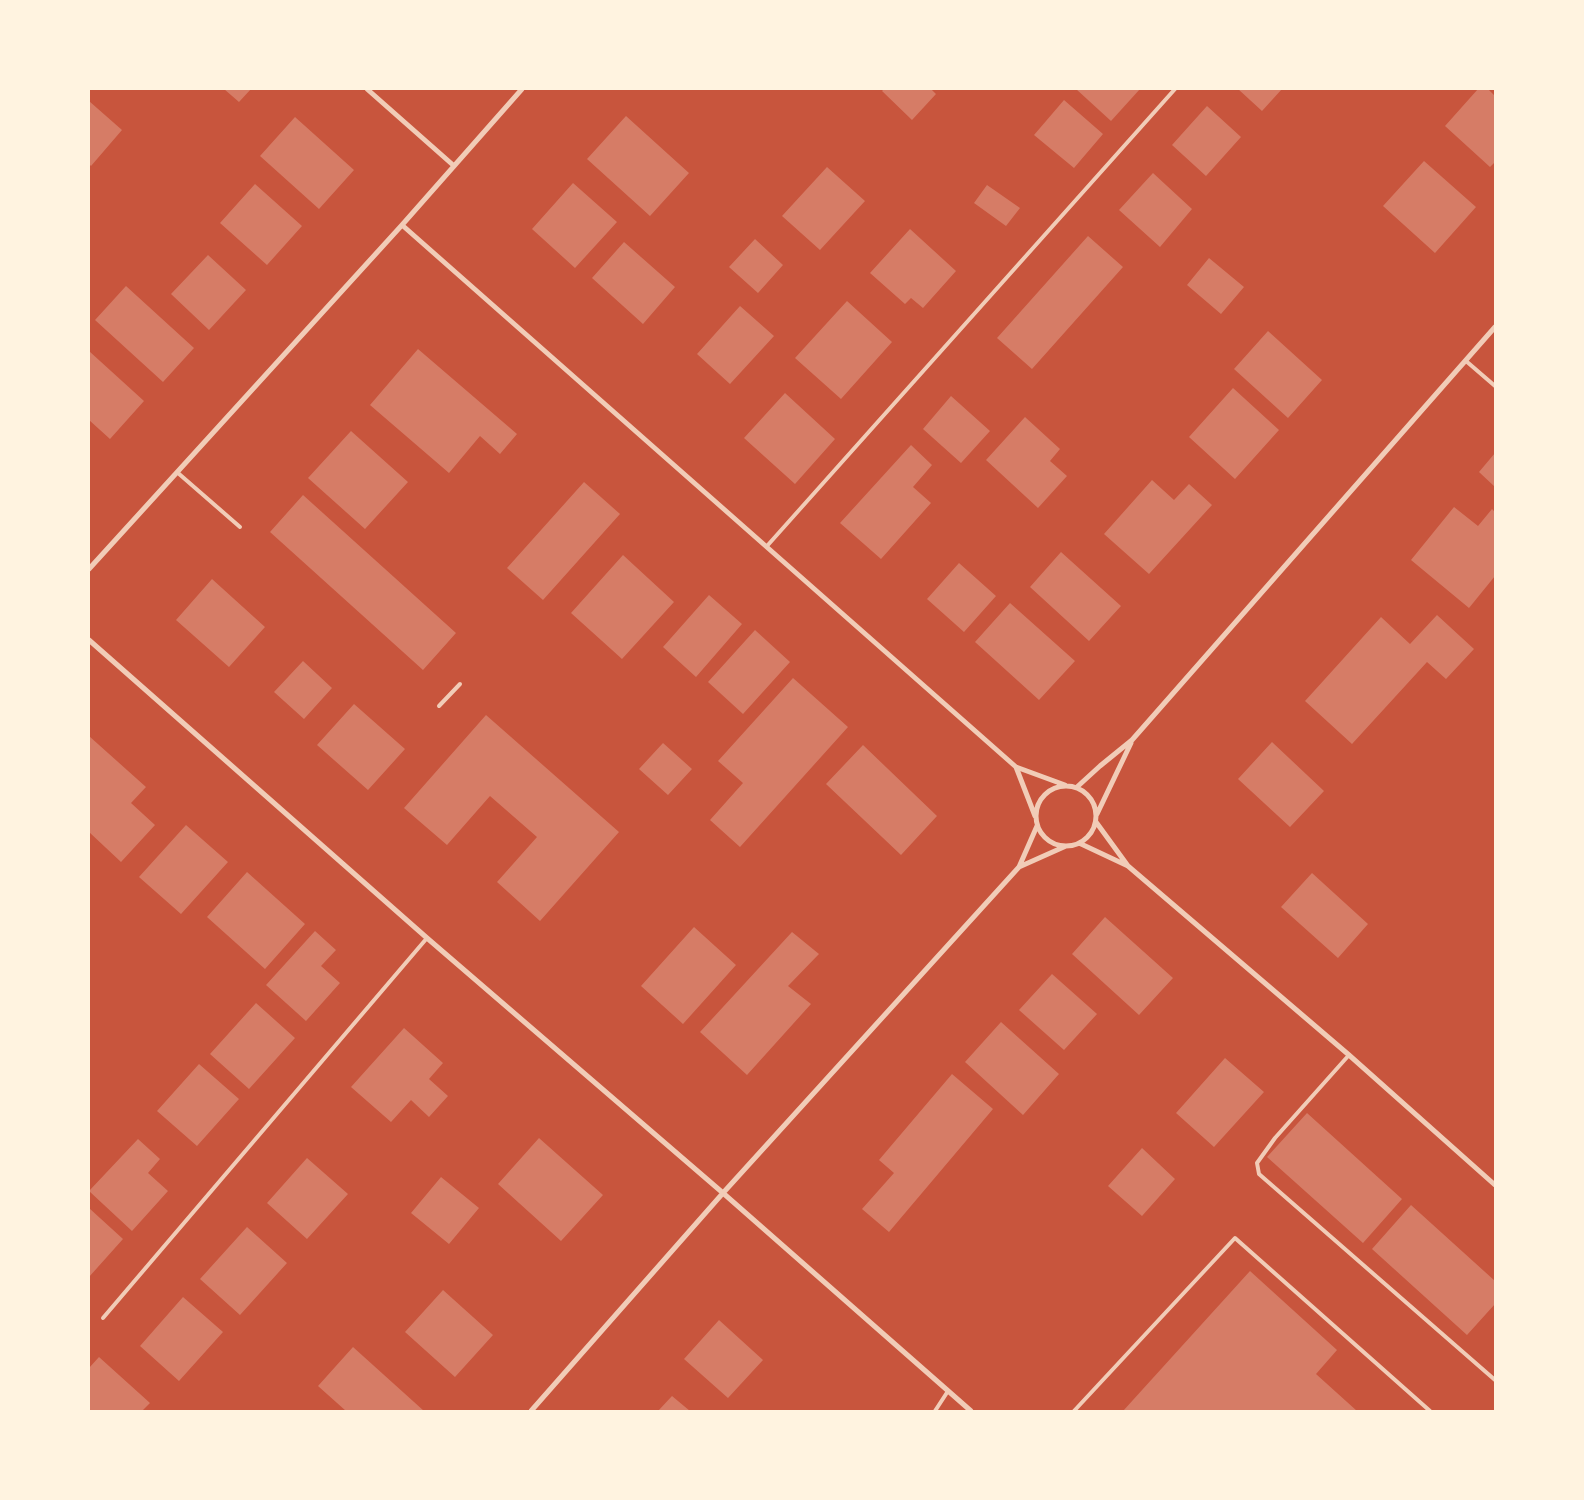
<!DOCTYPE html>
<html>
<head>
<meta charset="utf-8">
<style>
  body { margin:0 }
  #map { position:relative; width:1584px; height:1500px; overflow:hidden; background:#c8553d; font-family:Raleway,sans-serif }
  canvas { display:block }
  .frame { position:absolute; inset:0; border:90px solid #fff3e0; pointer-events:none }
</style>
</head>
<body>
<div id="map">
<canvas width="1584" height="1500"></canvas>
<div class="frame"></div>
</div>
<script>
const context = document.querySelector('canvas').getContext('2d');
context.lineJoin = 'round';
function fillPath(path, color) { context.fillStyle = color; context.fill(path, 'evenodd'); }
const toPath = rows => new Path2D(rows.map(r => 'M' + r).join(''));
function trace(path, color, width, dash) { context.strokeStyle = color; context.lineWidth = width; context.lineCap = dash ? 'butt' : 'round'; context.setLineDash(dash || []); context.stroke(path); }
fillPath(toPath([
  [224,89,251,89,239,102],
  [884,89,931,89,936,94,912,120,882,91],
  [1076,89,1140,89,1111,121],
  [1238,89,1282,89,1262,111],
  [1478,89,1488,89,1495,96,1495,162,1490,167,1445,126],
  [1064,100,1103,134,1074,168,1034,135],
  [89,101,122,130,91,166,89,164],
  [1207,106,1241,137,1206,176,1172,145],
  [626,116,689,173,650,216,587,159],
  [295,117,354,170,319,209,260,156],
  [1424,161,1476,207,1435,253,1383,206],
  [827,167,865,201,820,250,782,216],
  [1153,173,1192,209,1160,247,1119,210],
  [573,183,617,222,575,268,532,229],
  [255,184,302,226,267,265,220,223],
  [987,185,1020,208,1006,226,974,203],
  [910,229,956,271,923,308,911,298,905,304,870,273],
  [1088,236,1123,267,1032,369,997,338],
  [755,239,783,265,758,293,729,267],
  [624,242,675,287,643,324,592,278],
  [208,255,246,290,209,330,171,294],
  [1209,258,1244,287,1221,314,1187,285],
  [126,286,194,348,163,382,95,320],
  [847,301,892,342,841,399,795,358],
  [740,306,774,336,730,384,697,354],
  [1268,331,1322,380,1288,418,1234,369],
  [418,349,517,434,500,454,480,436,449,473,370,405],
  [89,351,144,401,110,439,89,420],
  [1233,388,1279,430,1235,479,1189,437],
  [785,393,835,439,795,484,744,438],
  [951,396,990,431,961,463,923,429],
  [1025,417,1060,449,1050,461,1067,476,1038,508,986,460],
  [351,431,408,482,365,529,308,478],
  [911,445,932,465,913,487,931,503,881,559,840,523],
  [1495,453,1495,487,1479,472],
  [1152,480,1174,500,1189,484,1212,505,1149,574,1104,534],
  [584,482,620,514,543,600,507,568],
  [303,495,456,633,423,670,270,532],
  [1454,507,1478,526,1492,509,1495,512,1495,576,1469,608,1411,560],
  [1061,552,1121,606,1089,641,1030,587],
  [623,555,674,602,622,659,571,613],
  [959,563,996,596,964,632,927,599],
  [212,579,265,627,229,667,176,620],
  [709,595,742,624,696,677,663,647],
  [1010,603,1075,661,1039,700,975,642],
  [1437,615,1474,649,1446,679,1427,662,1352,744,1305,701,1381,617,1410,644],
  [755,630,790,662,743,714,708,682],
  [303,661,332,688,304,719,274,692],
  [793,678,848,727,740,847,710,820,743,783,718,761],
  [354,704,405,749,368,790,317,745],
  [486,715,619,832,540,921,497,882,537,837,490,796,447,845,404,808],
  [89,736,146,787,131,803,155,825,121,862,89,832],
  [1272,742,1324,791,1290,827,1238,779],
  [663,743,692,769,668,795,639,769],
  [863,745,937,816,901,855,826,784],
  [186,825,228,862,181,914,139,877],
  [247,872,305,924,265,969,207,917],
  [1312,873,1368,924,1338,958,1281,907],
  [1105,917,1173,978,1139,1015,1072,954],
  [694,927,736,965,683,1024,641,986],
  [315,931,336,950,321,966,340,983,306,1021,266,985],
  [792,932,819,954,788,986,811,1004,747,1075,700,1032],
  [1052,974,1097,1014,1064,1050,1019,1010],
  [256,1003,295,1038,249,1089,210,1054],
  [1001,1022,1059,1074,1023,1115,965,1062],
  [404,1028,443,1063,429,1079,448,1096,429,1117,411,1100,391,1122,351,1087],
  [1225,1058,1264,1092,1214,1147,1176,1113],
  [199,1064,239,1099,197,1146,157,1111],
  [952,1074,993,1109,889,1232,862,1209,894,1173,879,1160],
  [1307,1113,1402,1199,1363,1243,1267,1157],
  [539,1138,603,1195,561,1241,498,1184],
  [138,1139,160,1159,148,1173,168,1191,132,1231,89,1191],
  [1142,1148,1175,1179,1142,1216,1108,1186],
  [307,1158,348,1194,307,1239,267,1203],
  [441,1177,479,1208,449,1244,411,1213],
  [1411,1205,1495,1281,1495,1304,1467,1335,1372,1249],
  [89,1208,123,1239,89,1277],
  [247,1227,287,1263,240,1315,200,1279],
  [1250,1271,1337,1350,1316,1374,1357,1411,1123,1411],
  [443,1290,493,1335,455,1377,405,1332],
  [183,1297,223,1332,179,1381,140,1346],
  [719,1320,763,1360,728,1398,684,1359],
  [353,1347,424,1411,346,1411,318,1386],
  [99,1357,150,1403,142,1411,89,1411,89,1368],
  [672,1396,690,1411,658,1411]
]), '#d67c66');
trace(toPath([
  [1466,361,1495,386],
  [178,473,240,527],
  [767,546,1175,89],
  [439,706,460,684],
  [1349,1055,1275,1138,1257,1163,1259,1174,1495,1380],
  [103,1318,427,938],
  [935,1411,948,1391],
  [1074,1411,1235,1238,1430,1411]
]), '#f1ccb7', 4);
trace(toPath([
  [367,89,453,165],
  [402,225,1016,767,1065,785],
  [89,569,402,225,522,89],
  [89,640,427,938,723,1193,971,1411],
  [1016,767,1035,816],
  '1036 816a30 30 0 1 1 60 0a30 30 0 1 1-60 0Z',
  [1077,787,1100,766,1132,740,1495,327],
  [1097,814,1131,743],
  [1096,822,1128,866,1349,1055,1495,1185],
  [1079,843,1128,866],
  [1019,867,1066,846],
  [531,1411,723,1193,1019,867,1037,826]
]), '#f1ccb7', 5);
</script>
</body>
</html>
